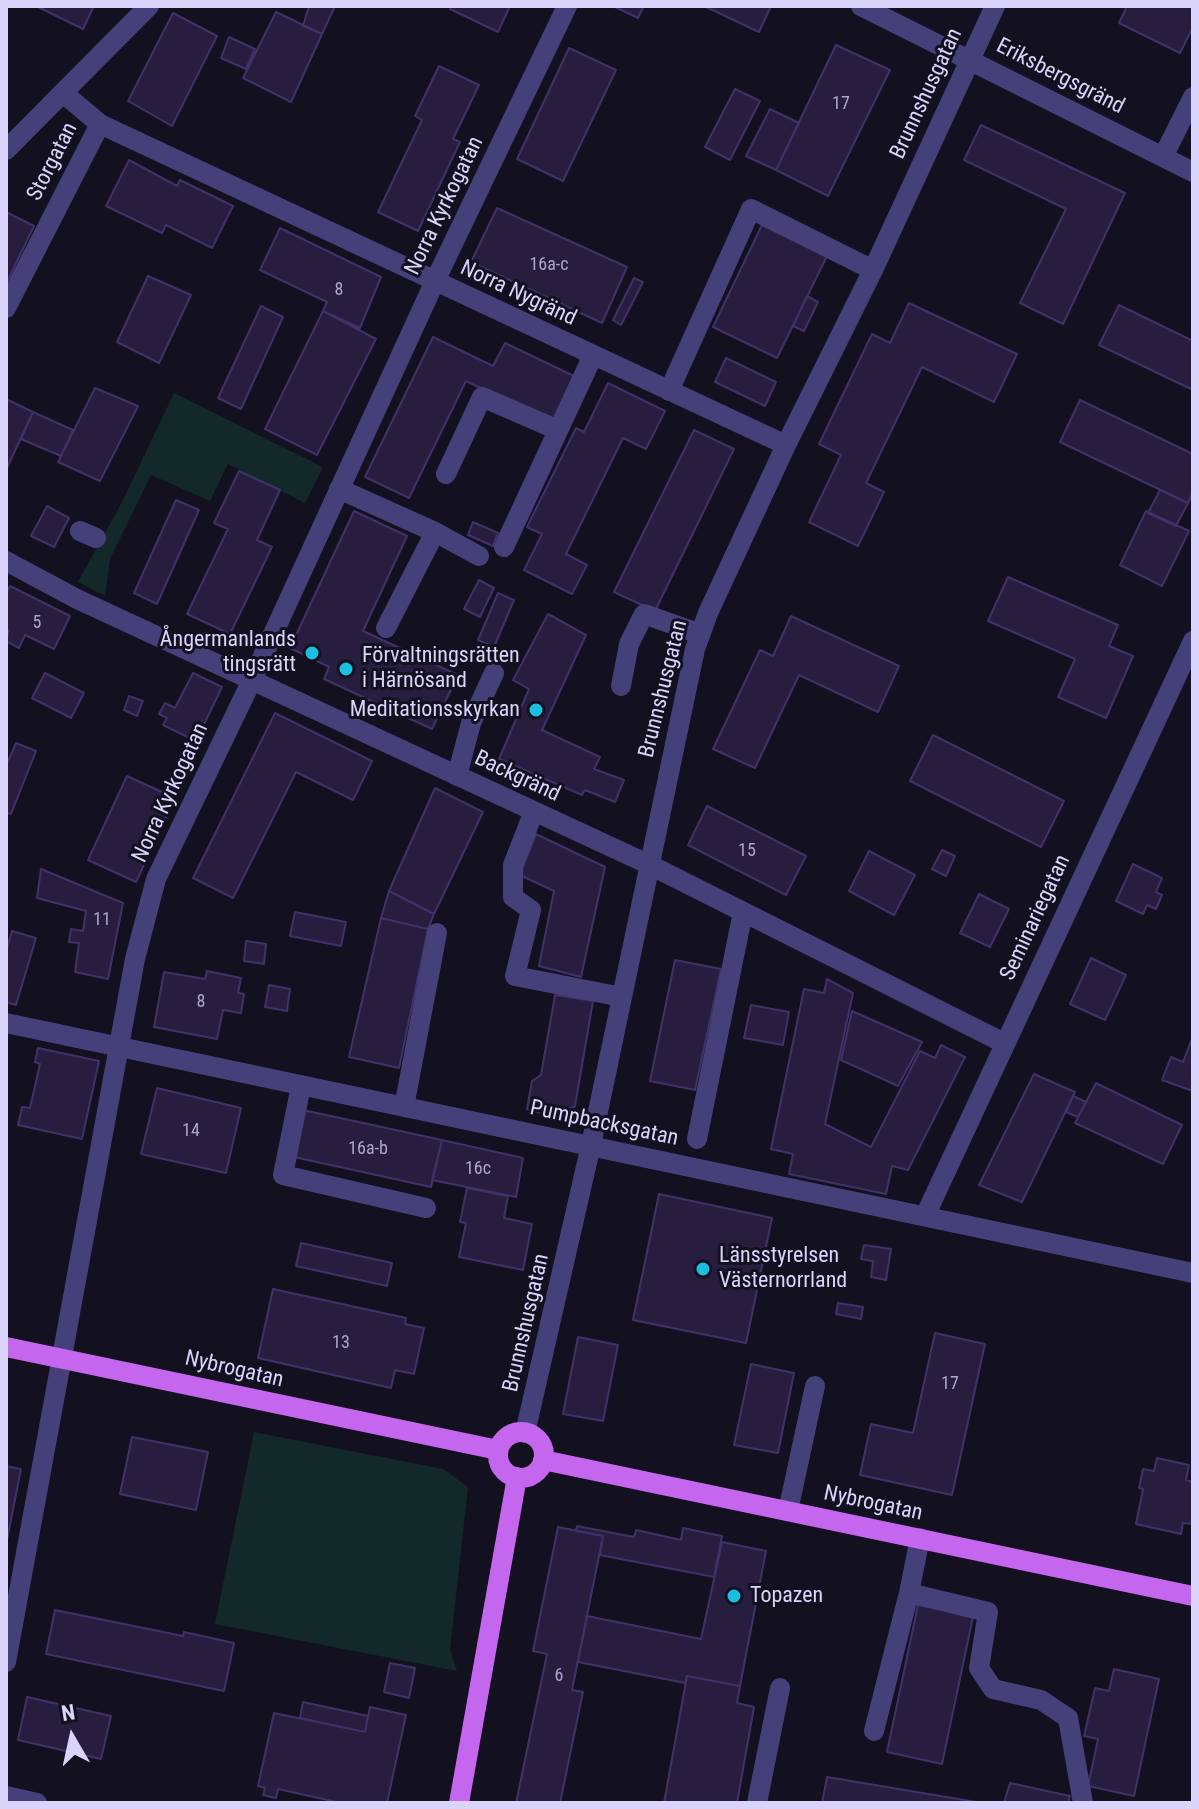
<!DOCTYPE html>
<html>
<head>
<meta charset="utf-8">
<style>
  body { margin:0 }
  #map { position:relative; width:1199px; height:1809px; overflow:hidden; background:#131020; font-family:"Roboto Condensed",sans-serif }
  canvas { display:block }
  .frame { position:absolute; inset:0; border:8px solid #dad3fa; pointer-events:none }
  .north { position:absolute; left:32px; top:1697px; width:80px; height:80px; -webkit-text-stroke:6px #131020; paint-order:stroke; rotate:351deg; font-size:22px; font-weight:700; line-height:32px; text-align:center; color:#dad3fa }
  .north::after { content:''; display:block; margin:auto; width:28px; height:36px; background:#dad3fa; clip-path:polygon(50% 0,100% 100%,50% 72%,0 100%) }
</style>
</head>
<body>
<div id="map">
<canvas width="1199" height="1809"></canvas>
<div class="frame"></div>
<div class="north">N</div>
</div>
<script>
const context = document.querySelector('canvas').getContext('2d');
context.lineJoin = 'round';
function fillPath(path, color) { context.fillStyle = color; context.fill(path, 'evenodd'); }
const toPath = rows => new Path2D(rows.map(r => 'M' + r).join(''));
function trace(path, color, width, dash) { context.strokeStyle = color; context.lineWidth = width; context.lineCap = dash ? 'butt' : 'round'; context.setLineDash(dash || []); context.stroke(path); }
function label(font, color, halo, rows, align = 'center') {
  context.font = font + ' "Roboto Condensed",sans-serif'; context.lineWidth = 6; context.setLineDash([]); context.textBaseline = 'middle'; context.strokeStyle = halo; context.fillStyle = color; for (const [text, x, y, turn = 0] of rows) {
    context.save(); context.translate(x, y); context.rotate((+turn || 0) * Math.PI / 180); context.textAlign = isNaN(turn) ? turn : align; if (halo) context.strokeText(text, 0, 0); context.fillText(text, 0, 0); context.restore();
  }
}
fillPath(toPath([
  [174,393,323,467,305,503,228,464,210,501,151,475,110,559,105,596,78,582,122,502],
  [254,1432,443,1469,468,1487,450,1650,457,1671,215,1624]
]), '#132929');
const building = toPath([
  [36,6,94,6,83,29,36,6],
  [309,6,335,6,322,34,303,26,309,6],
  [452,6,510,6,498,32,450,9,452,6],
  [613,6,644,6,638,18,613,6],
  [704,6,771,6,759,32,704,6],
  [1127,6,1193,6,1193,27,1180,53,1119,23,1127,6],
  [276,12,322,34,291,102,243,78,276,12],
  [173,13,217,36,172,126,128,101,173,13],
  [229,37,255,49,246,69,221,58,229,37],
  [836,45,890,70,828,196,776,170,836,45],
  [569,48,616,70,563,181,517,159,569,48],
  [439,66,479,85,453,139,460,142,418,231,378,212,422,120,415,116,439,66],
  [735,89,760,101,730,160,705,147,735,89],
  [770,109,799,123,776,170,746,156,770,109],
  [981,125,1125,193,1063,324,1020,303,1066,209,964,160,981,125],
  [129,160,177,186,180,180,233,206,212,248,166,225,162,233,106,206,129,160],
  [497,208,627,267,602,323,471,262,497,208],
  [6,212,34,226,7,282,6,282,6,212],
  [762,225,827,256,777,358,713,327,762,225],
  [280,228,381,277,360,328,323,311,327,302,260,270,280,228],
  [148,276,191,295,159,363,117,342,148,276],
  [634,278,643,282,621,325,613,320,634,278],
  [807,296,818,302,804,331,793,326,807,296],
  [909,303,1017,354,994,402,922,367,866,483,884,492,858,546,809,522,841,455,819,444,872,334,890,343,909,303],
  [1119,305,1193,341,1193,390,1099,345,1119,305],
  [261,306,283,317,241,409,218,398,261,306],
  [323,311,376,339,317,455,265,429,323,311],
  [433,337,493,366,505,343,576,377,554,424,466,381,409,498,365,477,433,337],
  [726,358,776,382,765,406,715,382,726,358],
  [608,383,665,411,646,449,623,438,566,554,587,565,572,594,524,570,542,534,527,527,576,428,584,432,608,383],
  [95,388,138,406,100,481,58,462,95,388],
  [6,399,33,412,6,470,6,399],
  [1080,400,1193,454,1193,492,1188,503,1060,442,1080,400],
  [33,412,73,430,61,456,21,439,33,412],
  [694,430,734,449,655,611,614,592,694,430],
  [239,471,280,490,257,540,272,547,230,634,187,614,228,529,214,523,239,471],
  [1160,490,1188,503,1176,526,1148,513,1160,490],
  [176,500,199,510,157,604,134,593,176,500],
  [47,506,69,518,54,547,31,536,47,506],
  [354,511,407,536,363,631,458,675,432,729,324,679,329,667,290,648,354,511],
  [1146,511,1189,531,1162,586,1120,565,1146,511],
  [473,522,498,533,493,546,468,535,473,522],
  [1008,577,1118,625,1109,646,1133,656,1106,718,1058,697,1075,659,988,621,1008,577],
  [479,580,494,588,480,617,464,609,479,580],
  [10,586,70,616,54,649,25,635,19,648,6,641,9,630,6,629,6,594,10,586],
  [498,593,514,600,494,647,478,640,498,593],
  [548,614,586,635,542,730,600,757,594,769,624,780,615,802,585,790,582,795,499,759,529,689,513,680,548,614],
  [791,616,899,666,878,712,799,675,755,768,713,749,760,650,773,656,791,616],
  [45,673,84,693,71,718,32,698,45,673],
  [193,673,222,687,196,741,163,725,167,718,159,714,165,703,175,708,193,673],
  [129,696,143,701,137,716,124,710,129,696],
  [275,713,372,761,353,800,296,772,233,898,193,878,275,713],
  [933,735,1064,801,1041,847,910,781,933,735],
  [16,743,36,751,11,814,6,812,6,766,16,743],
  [127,776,175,798,136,882,88,860,127,776],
  [435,788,483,812,434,914,389,891,435,788],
  [707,806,806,856,786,895,688,845,707,806],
  [536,834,605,867,581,977,539,966,554,891,520,875,536,834],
  [942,850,955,856,946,876,932,869,942,850],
  [869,851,915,875,894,915,849,891,869,851],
  [1133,864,1162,878,1156,892,1162,895,1156,909,1147,905,1143,914,1116,901,1133,864],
  [41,869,123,903,108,979,75,972,79,943,69,942,71,929,83,931,86,911,37,898,41,869],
  [389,891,434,914,428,929,381,918,389,891],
  [979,894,1009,909,990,947,960,933,979,894],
  [295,912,346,922,341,946,290,936,295,912],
  [381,918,428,929,399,1068,349,1057,381,918],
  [12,931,36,938,16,1005,6,1002,6,952,12,931],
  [246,941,266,944,264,964,244,961,246,941],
  [1091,958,1126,975,1105,1020,1070,1004,1091,958],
  [675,960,721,969,695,1090,650,1081,675,960],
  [207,971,241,978,238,993,244,994,241,1013,223,1010,217,1039,154,1027,164,972,205,979,207,971],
  [827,979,853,993,825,1124,871,1147,920,1051,935,1058,941,1045,965,1057,908,1170,892,1166,886,1194,789,1174,793,1154,771,1149,804,989,824,993,827,979],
  [269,985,290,989,287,1011,265,1007,269,985],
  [555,995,593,1001,575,1106,554,1117,527,1109,532,1081,541,1075,555,995],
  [751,1005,789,1012,783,1045,744,1038,751,1005],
  [852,1011,922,1042,898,1086,841,1060,852,1011],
  [1193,1036,1193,1091,1162,1080,1171,1057,1183,1062,1193,1036],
  [38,1048,99,1061,82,1139,18,1125,22,1107,30,1108,40,1064,35,1062,38,1048],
  [1034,1074,1075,1092,1022,1202,979,1185,1034,1074],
  [1096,1083,1182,1125,1163,1164,1075,1123,1096,1083],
  [157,1088,241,1108,226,1173,141,1154,157,1088],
  [1073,1096,1086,1102,1078,1117,1066,1112,1073,1096],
  [303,1110,442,1140,431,1187,294,1157,303,1110],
  [442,1140,523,1158,516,1197,432,1180,442,1140],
  [467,1188,508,1196,504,1218,532,1224,523,1270,459,1257,466,1223,460,1222,467,1188],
  [659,1194,772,1218,746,1343,633,1320,659,1194],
  [301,1243,392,1263,387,1286,296,1266,301,1243],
  [864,1245,891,1249,886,1280,871,1277,873,1261,861,1259,864,1245],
  [273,1289,406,1318,405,1324,424,1328,414,1374,395,1370,391,1388,258,1358,273,1289],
  [838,1303,863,1307,861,1319,836,1314,838,1303],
  [935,1333,985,1344,952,1495,860,1475,871,1424,913,1433,935,1333],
  [578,1337,618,1345,603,1421,563,1414,578,1337],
  [751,1364,794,1373,778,1453,734,1445,751,1364],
  [132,1437,208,1452,196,1510,120,1494,132,1437],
  [1157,1458,1189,1465,1186,1480,1193,1482,1193,1524,1183,1523,1181,1534,1136,1524,1143,1489,1139,1488,1143,1469,1154,1471,1157,1458],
  [6,1466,21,1469,6,1545,6,1466],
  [577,1526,634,1537,636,1530,681,1540,683,1528,722,1536,714,1577,600,1555,603,1536,576,1531,577,1526],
  [558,1527,603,1536,572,1690,583,1692,560,1803,516,1803,547,1654,533,1651,558,1527],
  [722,1542,766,1551,740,1686,687,1676,685,1683,578,1662,587,1616,701,1639,722,1542],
  [919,1600,974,1612,942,1764,887,1752,919,1600],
  [55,1610,183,1636,184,1632,234,1643,224,1691,46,1654,55,1610],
  [390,1663,415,1668,409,1698,384,1692,390,1663],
  [1114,1669,1159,1679,1134,1796,1088,1786,1098,1739,1084,1736,1095,1688,1109,1691,1114,1669],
  [687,1676,740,1686,737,1703,754,1707,737,1803,664,1803,687,1676],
  [27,1697,111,1716,101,1759,18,1740,27,1697],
  [303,1702,368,1716,365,1732,300,1718,303,1702],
  [370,1707,406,1715,387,1803,341,1803,278,1789,276,1798,263,1795,265,1788,258,1786,274,1713,365,1732,370,1707],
  [827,1777,982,1803,822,1803,827,1777],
  [1010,1783,1070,1796,1068,1803,1004,1803,1010,1783]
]);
fillPath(building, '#271e3f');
trace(building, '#403268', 2);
trace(toPath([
  [861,6,1193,172],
  [63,93,100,124,786,445],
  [6,150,149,6],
  [1163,157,1193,97],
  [6,308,100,124],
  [669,391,751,209,873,270],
  [446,474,482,397,558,430],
  [339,489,435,532,479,556],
  [80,531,96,538],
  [504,547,589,364,590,354],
  [6,561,77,599,650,865,1004,1043],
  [386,628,435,532],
  [621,686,629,644,644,614,700,634],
  [457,776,471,723,494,673],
  [534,811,513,865,513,897,531,910,515,976,622,997],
  [6,1023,1193,1273],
  [301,1086,283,1175,426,1208],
  [404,1107,437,933],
  [697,1139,743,912],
  [925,1216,1193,641],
  [525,1433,591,1145,695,649,708,613,786,445,873,270,995,6],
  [788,1511,815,1386],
  [920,1538,909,1593,988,1612,979,1668,993,1689,1041,1700,1068,1718,1083,1803],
  [6,1662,135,959,156,879,252,680,435,281,567,6],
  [874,1731,909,1593],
  [6,1796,37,1803],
  [757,1803,780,1688]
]), '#46407a', 20);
trace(toPath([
  [6,1347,498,1450],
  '498 1455a23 23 0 1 1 46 0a23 23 0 1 1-46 0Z',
  [543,1460,1193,1596],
  [459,1803,517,1477]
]), '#c467ee', 20);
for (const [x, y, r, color] of [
  [312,653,8,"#1abfe0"],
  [346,669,8,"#1abfe0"],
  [536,710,8,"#1abfe0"],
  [703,1269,8,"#1abfe0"],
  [734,1596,8,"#1abfe0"]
]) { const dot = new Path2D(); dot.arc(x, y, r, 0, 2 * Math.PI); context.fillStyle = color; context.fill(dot); trace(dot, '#131020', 3); }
label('18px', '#ada6cb', null, [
  ["17",841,104],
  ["16a-c",549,265],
  ["8",339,290],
  ["5",37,623],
  ["15",747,851],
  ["11",102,920],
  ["8",201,1002],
  ["14",191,1131],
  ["16a-b",368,1149],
  ["16c",478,1169],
  ["13",341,1343],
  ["17",950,1384],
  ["6",559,1676]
]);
label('22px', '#dad3fa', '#131020', [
  ["Eriksbergsgränd",1060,77,27],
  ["Brunnshusgatan",927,94,-65],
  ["Storgatan",53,162,-63],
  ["Norra Kyrkogatan",445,206,-64],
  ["Norra Nygränd",518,294,25],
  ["Brunnshusgatan",664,689,-76],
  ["Backgränd",517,777,25],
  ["Norra Kyrkogatan",171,793,-65],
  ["Seminariegatan",1036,918,-65],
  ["Pumpbacksgatan",604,1124,12],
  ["Brunnshusgatan",527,1323,-77],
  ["Nybrogatan",234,1370,13],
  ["Nybrogatan",873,1504,12]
]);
label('22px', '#dad3fa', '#131020', [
  ["Ångermanlands",296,640,"right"],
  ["tingsrätt",296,665,"right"],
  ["Förvaltningsrätten",362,656],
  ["i Härnösand",362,681],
  ["Meditationsskyrkan",520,710,"right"],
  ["Länsstyrelsen",719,1256],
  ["Västernorrland",719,1281],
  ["Topazen",750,1596]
], 'left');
</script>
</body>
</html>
